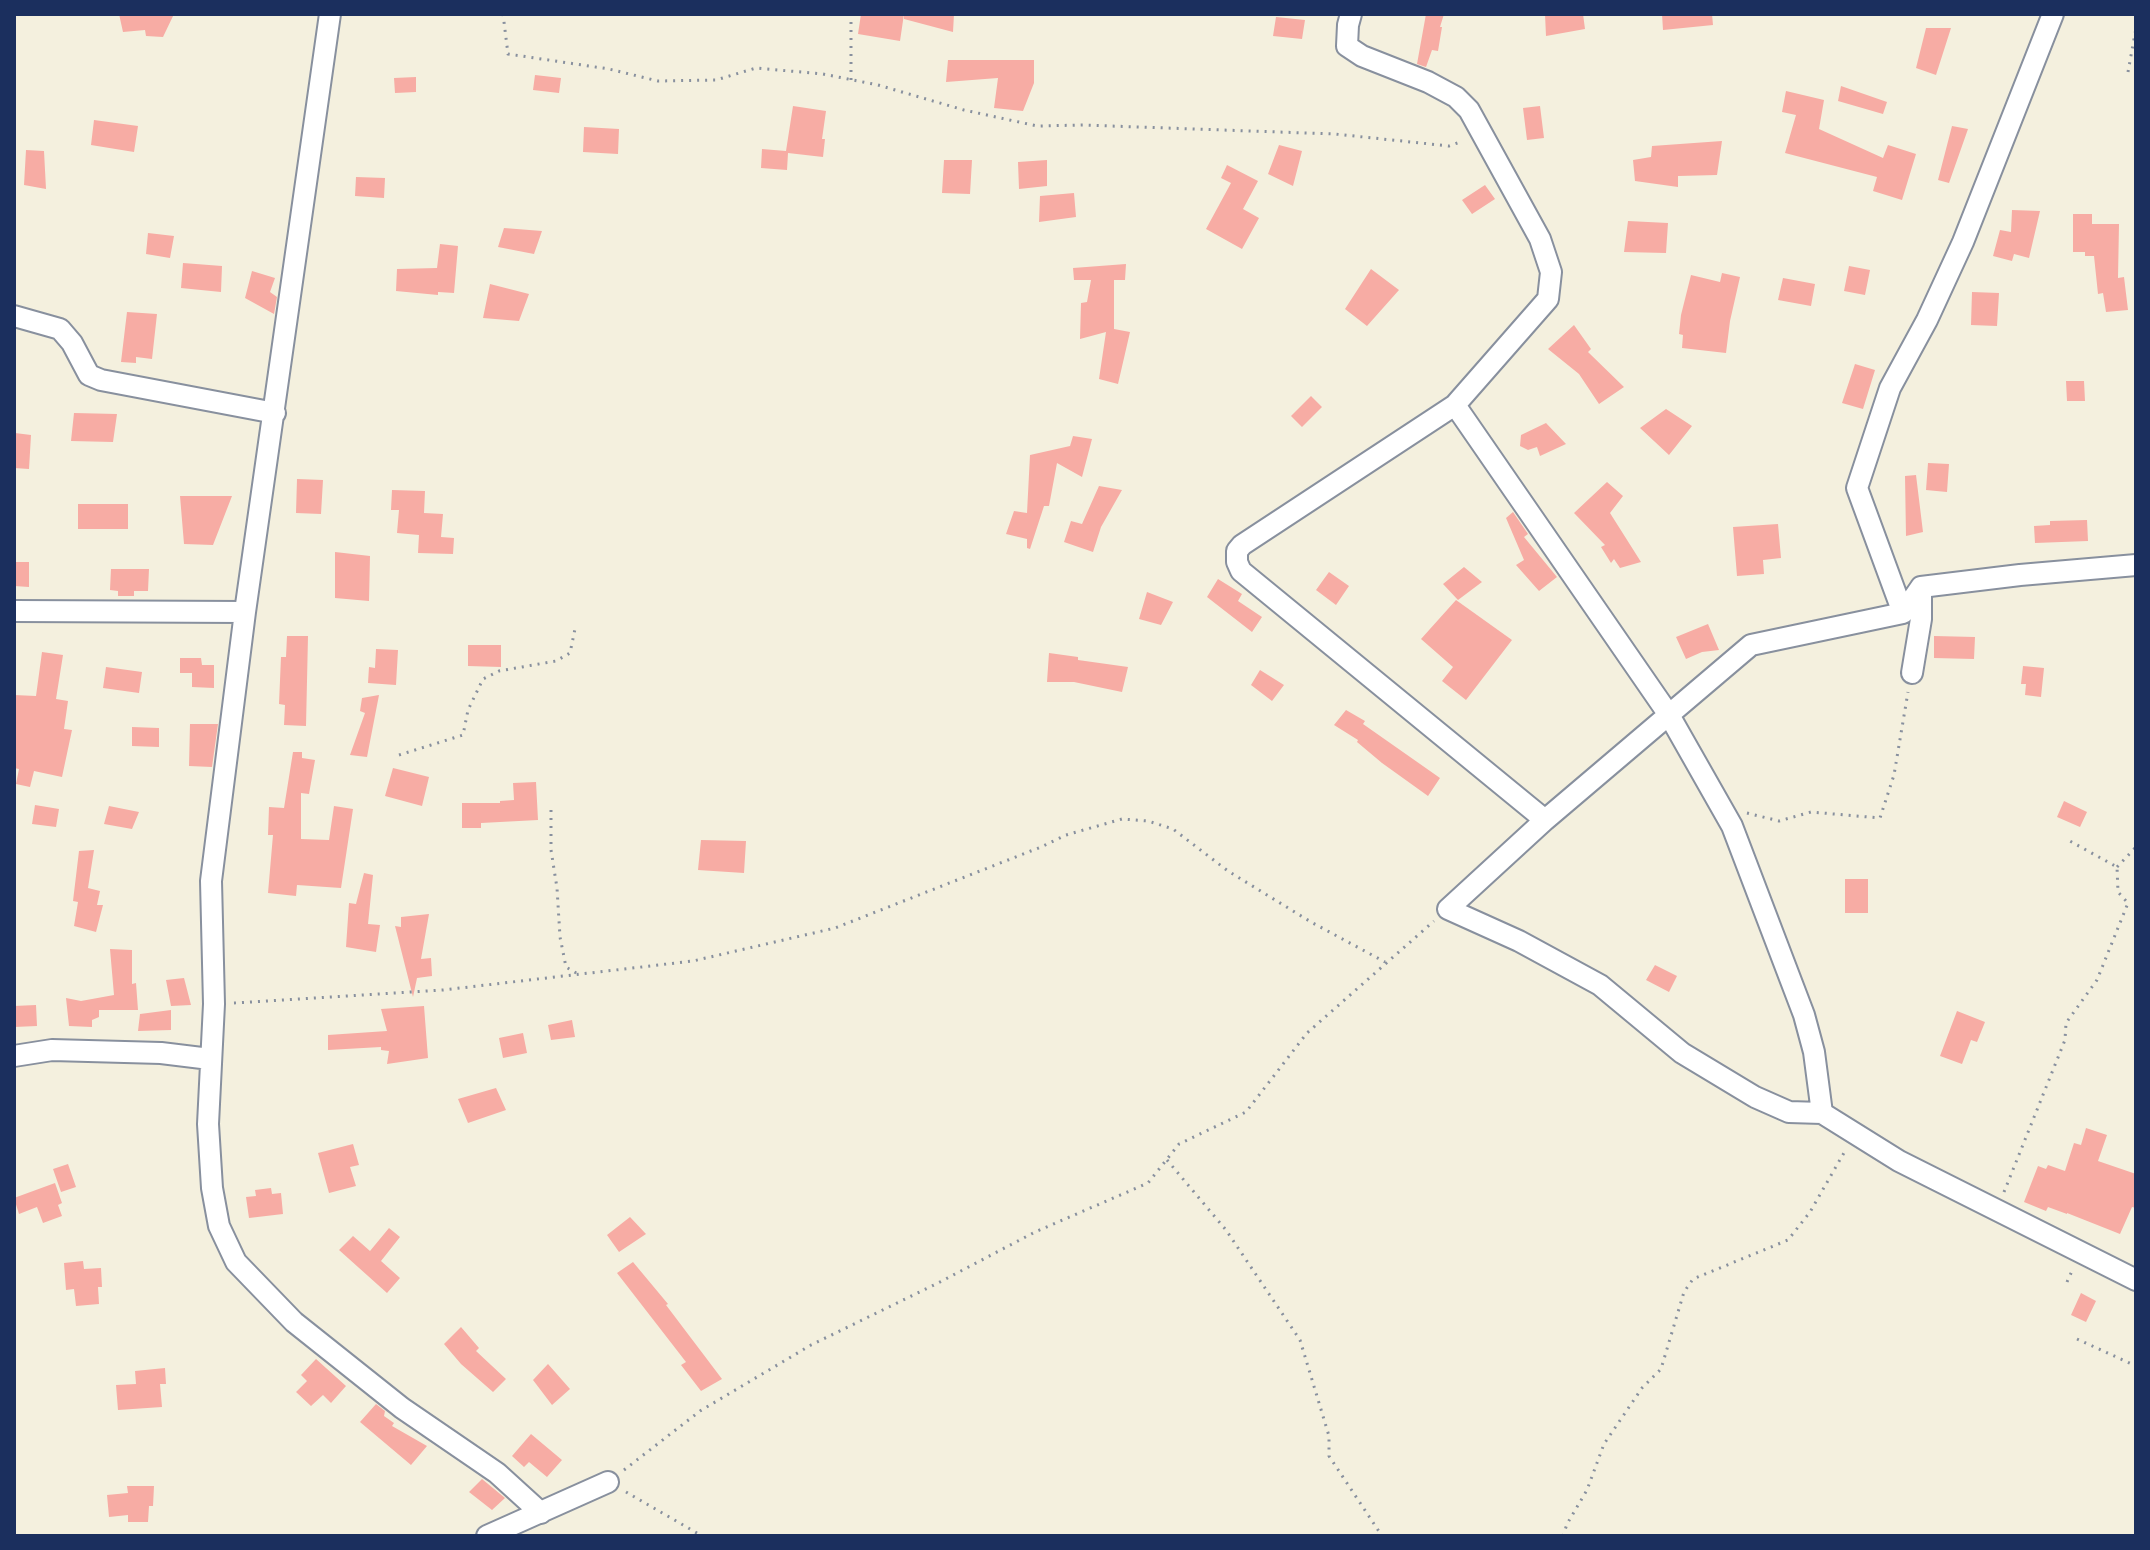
<!DOCTYPE html>
<html>
<head>
<meta charset="utf-8">
<style>
  body { margin:0 }
  #map { position:relative; width:2150px; height:1550px; overflow:hidden; background:#f4f0de; font-family:"Playpen Sans",sans-serif }
  canvas { display:block }
  .frame { position:absolute; inset:0; border:16px solid #1b2f5e; pointer-events:none }
</style>
</head>
<body>
<div id="map">
<canvas width="2150" height="1550"></canvas>
<div class="frame"></div>
</div>
<script>
const context = document.querySelector('canvas').getContext('2d');
context.lineJoin = 'round';
function fillPath(path, color) { context.fillStyle = color; context.fill(path, 'evenodd'); }
const toPath = rows => new Path2D(rows.map(r => 'M' + r).join(''));
function trace(path, color, width, dash) { context.strokeStyle = color; context.lineWidth = width; context.lineCap = dash ? 'butt' : 'round'; context.setLineDash(dash || []); context.stroke(path); }
fillPath(toPath([
  [119,14,174,14,163,37,146,36,145,30,123,32],
  [861,14,904,14,900,41,858,34],
  [904,14,954,14,953,32,904,19],
  [1426,14,1444,14,1440,27,1442,27,1438,51,1432,50,1426,67,1417,64],
  [1545,14,1583,14,1585,29,1546,36],
  [1662,14,1712,14,1713,25,1663,30],
  [1276,17,1305,20,1302,39,1273,36],
  [1926,28,1951,28,1936,75,1916,68],
  [948,60,1034,60,1034,83,1023,111,994,108,998,78,946,82],
  [535,75,561,78,559,93,533,90],
  [416,77,416,92,395,93,394,78],
  [1841,86,1887,102,1883,114,1838,101],
  [1786,91,1824,100,1819,129,1883,158,1888,145,1916,154,1902,200,1873,191,1877,177,1785,153,1796,115,1782,112],
  [793,106,826,111,822,139,825,139,823,157,788,153,787,170,761,168,762,149,786,151],
  [1540,106,1544,138,1527,140,1523,108],
  [94,120,138,126,134,152,91,145],
  [1952,126,1968,129,1949,183,1938,180],
  [584,127,619,129,618,154,583,152],
  [1722,141,1717,175,1678,176,1678,187,1635,181,1633,160,1651,157,1652,146],
  [1279,145,1302,151,1293,186,1268,174],
  [26,150,44,151,46,189,24,185],
  [944,160,972,160,970,194,942,193],
  [1047,160,1047,186,1019,189,1018,162],
  [1227,165,1258,181,1243,209,1259,218,1242,249,1206,229,1231,183,1221,178],
  [356,177,385,178,384,198,355,196],
  [1485,185,1495,199,1472,214,1462,200],
  [1074,193,1076,217,1039,222,1040,196],
  [2012,210,2040,211,2029,258,2014,254,2012,261,1993,256,2000,230,2011,232],
  [2073,214,2092,214,2092,224,2119,224,2118,278,2124,277,2128,310,2106,312,2103,293,2098,294,2094,256,2085,256,2085,252,2073,252],
  [1628,221,1668,223,1666,253,1624,252],
  [504,228,542,231,534,254,498,247],
  [148,233,174,236,170,258,146,254],
  [440,244,458,246,454,293,438,292,438,295,396,291,397,269,437,268],
  [183,263,222,266,221,292,181,288],
  [1126,264,1125,280,1114,280,1114,329,1130,332,1118,384,1099,379,1106,332,1080,339,1081,303,1087,302,1091,280,1074,280,1073,268],
  [1849,266,1870,270,1865,295,1844,291],
  [1371,269,1399,290,1367,326,1345,309],
  [252,271,275,278,270,292,277,297,274,314,245,298],
  [1722,273,1740,277,1730,321,1726,353,1682,348,1683,335,1679,334,1681,315,1691,275,1720,282],
  [1783,278,1815,284,1811,306,1778,300],
  [490,284,529,294,519,321,483,318],
  [1972,292,1999,293,1997,326,1971,325],
  [127,312,157,314,152,359,136,357,136,363,121,362],
  [1574,325,1591,349,1588,352,1624,387,1599,404,1579,374,1548,349],
  [1855,364,1875,370,1863,409,1842,403],
  [2066,381,2084,381,2085,401,2067,401],
  [1311,396,1322,407,1302,427,1291,416],
  [1666,409,1692,426,1669,455,1640,428],
  [74,413,117,414,113,442,71,441],
  [1546,423,1566,444,1540,456,1537,447,1528,450,1520,446,1521,435],
  [15,433,31,435,29,469,14,468],
  [1073,436,1092,439,1082,477,1057,463,1049,506,1044,506,1030,549,1027,548,1027,539,1006,534,1014,511,1027,513,1030,455,1070,446],
  [1928,463,1949,464,1947,492,1926,490],
  [1916,475,1923,532,1906,536,1905,476],
  [297,479,323,480,321,514,296,513],
  [1607,482,1623,496,1610,513,1641,562,1620,568,1614,559,1611,563,1601,547,1605,545,1574,513],
  [1099,486,1122,490,1101,527,1093,552,1064,542,1071,521,1082,524],
  [392,490,425,491,424,513,443,514,441,537,454,538,453,554,418,553,419,535,397,533,399,510,391,510],
  [180,496,232,496,213,545,184,544],
  [78,504,128,504,128,529,78,529],
  [1513,512,1528,534,1524,537,1557,577,1539,591,1516,565,1524,560,1506,518],
  [2087,520,2088,541,2035,543,2034,526,2050,525,2050,521],
  [1778,524,1781,558,1763,560,1764,574,1737,576,1733,527],
  [335,552,370,556,369,601,335,598],
  [14,562,29,562,29,587,14,586],
  [1464,567,1482,582,1458,600,1443,584],
  [111,569,149,569,148,591,134,591,134,596,118,596,118,591,110,590],
  [1329,572,1349,586,1336,605,1316,590],
  [1218,579,1242,594,1238,601,1262,617,1252,632,1207,597],
  [1147,592,1173,602,1161,625,1139,619],
  [1456,600,1512,640,1466,700,1442,681,1453,667,1421,639],
  [1708,624,1719,650,1702,652,1686,659,1676,637],
  [287,636,308,636,306,726,284,725,285,705,279,704,281,657,286,657],
  [1934,636,1975,637,1974,659,1934,658],
  [468,645,501,645,501,667,468,666],
  [376,649,398,650,396,685,368,683,369,667,375,668],
  [42,652,63,655,56,699,68,701,64,729,72,730,62,777,34,771,30,787,16,784,19,769,14,768,14,695,36,696],
  [1049,653,1078,657,1078,660,1128,667,1122,692,1074,682,1047,682],
  [180,658,201,658,202,665,214,665,214,688,192,687,192,673,180,673],
  [2023,666,2044,668,2041,697,2025,695,2026,684,2021,684],
  [106,667,142,672,139,693,103,688],
  [1260,670,1284,685,1272,701,1251,685],
  [379,695,367,757,350,755,365,713,360,711,362,698],
  [1346,710,1365,721,1363,724,1440,778,1428,796,1382,763,1357,742,1358,740,1334,725],
  [190,724,218,724,212,767,189,766],
  [132,727,159,728,159,747,132,746],
  [293,752,302,752,302,758,315,760,309,794,301,793,301,839,329,840,334,806,353,809,341,888,297,885,296,896,268,893,273,835,268,835,269,807,284,808],
  [393,768,429,777,422,806,385,796],
  [536,782,538,820,481,823,481,828,462,828,462,803,500,803,500,801,514,800,513,783],
  [2064,801,2087,812,2080,827,2057,817],
  [35,805,59,809,56,827,32,824],
  [109,806,139,812,132,829,104,824],
  [701,840,746,841,744,873,698,870],
  [94,850,88,888,100,891,97,905,103,905,96,932,74,926,78,902,73,901,79,851],
  [364,873,373,875,368,924,380,925,376,952,346,947,349,903,356,904],
  [1845,879,1868,879,1868,913,1845,913],
  [429,914,421,959,431,958,432,976,417,978,413,997,395,926,401,927,401,917],
  [110,949,132,950,132,984,136,983,138,1010,99,1010,99,1017,92,1020,92,1027,69,1026,66,998,81,1001,114,995],
  [1655,965,1677,976,1669,992,1646,980],
  [184,978,191,1005,171,1006,166,980],
  [36,1005,37,1026,14,1027,14,1006],
  [424,1006,428,1058,387,1064,389,1051,381,1050,381,1047,328,1050,328,1035,387,1031,381,1009],
  [171,1010,171,1030,138,1031,140,1014],
  [1957,1011,1985,1022,1977,1042,1971,1040,1962,1064,1940,1056],
  [572,1020,575,1037,551,1040,548,1025],
  [523,1033,527,1053,503,1058,499,1038],
  [496,1088,506,1110,468,1123,458,1099],
  [2086,1128,2107,1135,2098,1161,2136,1174,2136,1208,2132,1207,2120,1234,2067,1213,2067,1214,2048,1207,2046,1211,2024,1202,2038,1166,2046,1169,2048,1165,2065,1171,2074,1143,2081,1145],
  [353,1144,359,1165,350,1167,356,1186,329,1193,318,1153],
  [68,1164,76,1187,61,1192,53,1169],
  [55,1183,62,1203,58,1205,62,1216,43,1223,37,1207,19,1214,14,1198],
  [271,1188,272,1194,281,1193,283,1214,249,1218,246,1197,256,1196,255,1190],
  [630,1217,646,1234,619,1252,607,1235],
  [389,1228,400,1237,381,1261,400,1278,387,1293,339,1250,353,1236,370,1251],
  [83,1261,84,1269,101,1268,102,1287,98,1287,99,1304,76,1306,74,1289,66,1290,64,1263],
  [633,1262,668,1304,666,1305,722,1379,701,1391,681,1365,686,1362,617,1273],
  [2081,1293,2096,1301,2086,1322,2071,1315],
  [461,1327,479,1348,476,1351,506,1379,493,1392,461,1364,444,1344],
  [316,1359,346,1386,331,1403,323,1395,311,1406,296,1392,307,1381,301,1375],
  [548,1364,570,1389,552,1405,533,1380],
  [165,1368,166,1384,160,1384,162,1407,118,1410,116,1385,136,1384,135,1371],
  [376,1404,385,1411,384,1416,394,1423,392,1426,427,1446,411,1465,360,1422],
  [531,1434,562,1460,547,1477,529,1462,524,1467,512,1456],
  [482,1479,505,1498,492,1510,469,1492],
  [127,1486,154,1486,153,1506,149,1506,148,1522,128,1522,128,1515,109,1517,107,1495,128,1493]
]), '#f7aca4');
const minor = toPath([
  [330,14,245,612,211,881,214,1004,208,1124,212,1188,219,1226,236,1262,294,1322,402,1408,497,1473,541,1513],
  [1351,14,1348,25,1347,46,1362,56,1428,82,1456,97,1469,110,1540,239,1551,272,1548,299,1455,405,1669,715,1732,826,1804,1015,1814,1052,1822,1113,1899,1161,2136,1280],
  [14,316,60,329,72,343,89,375,101,380,275,413],
  [1455,405,1242,545,1237,551,1237,562,1241,571,1545,820],
  [14,611,245,612],
  [1903,613,1921,587,2020,575,2136,565],
  [1912,673,1921,619,1921,587],
  [14,1056,52,1050,161,1053,210,1059],
  [1822,1113,1789,1112,1755,1097,1682,1053,1600,985,1519,941,1448,909,1545,820,1751,645,1903,613,1857,488,1890,388,1927,320,1963,242,2053,14],
  [487,1536,608,1482]
]);
trace(minor, '#88909e', 24);
trace(toPath([
  [503,14,508,54,609,69,658,81,716,80,756,68,823,74,878,85,964,110,1037,126,1083,125,1335,134,1449,146,1463,141],
  [851,14,851,80],
  [2128,72,2136,28],
  [399,755,463,735,468,710,483,679,499,671,556,661,570,653,575,629],
  [551,810,551,850,557,888,560,937,566,967,578,974],
  [1747,813,1779,821,1811,812,1880,818,1894,775,1908,692],
  [2117,867,2136,847],
  [234,1003,443,990,693,961,835,928,1041,847,1066,835,1122,819,1148,821,1173,829,1228,871,1311,922,1385,962],
  [1167,1160,1226,1230,1300,1340,1329,1436,1329,1456,1382,1536],
  [2004,1192,2065,1040,2066,1023,2097,980,2128,903,2118,892,2117,867,2068,840],
  [2067,1282,2072,1271],
  [2077,1339,2136,1366],
  [624,1470,700,1411,811,1345,938,1283,1035,1232,1148,1183,1179,1144,1246,1112,1307,1033,1434,921],
  [626,1492,702,1536],
  [1563,1536,1567,1524,1587,1490,1604,1444,1642,1388,1661,1369,1684,1292,1693,1279,1788,1240,1810,1212,1845,1151]
]), '#88909e', 3, [2, 6]);
trace(minor, '#fff', 20);
</script>
</body>
</html>
